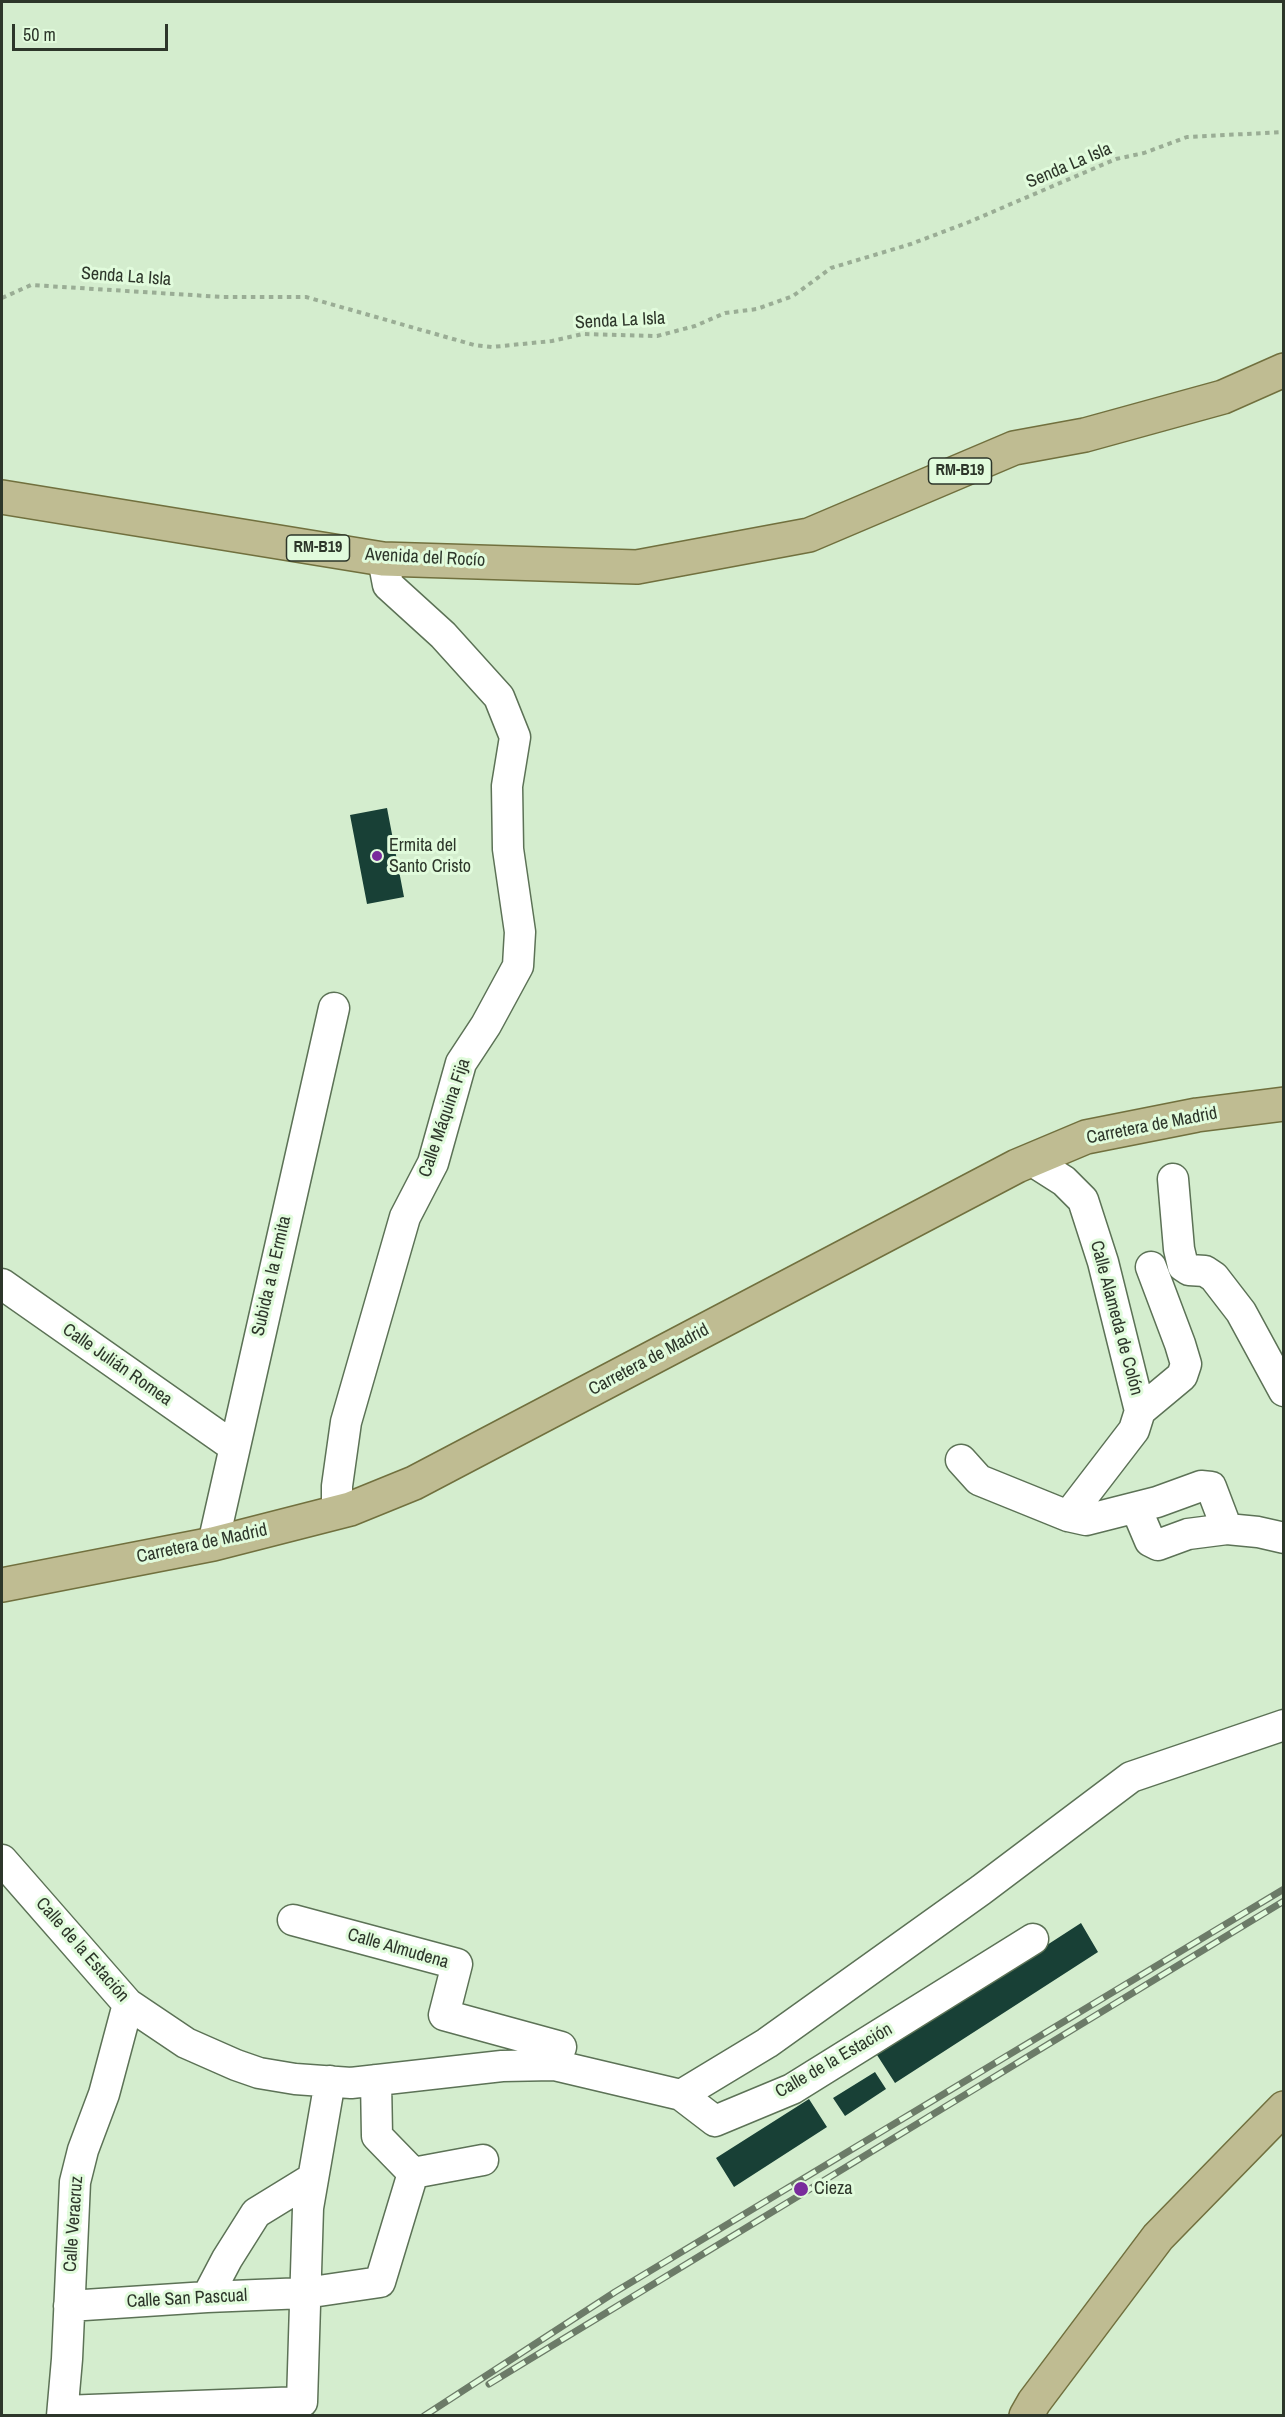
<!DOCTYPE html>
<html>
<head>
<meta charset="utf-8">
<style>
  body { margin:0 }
  #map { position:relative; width:1285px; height:2417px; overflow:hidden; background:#d4edce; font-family:"Archivo Narrow",sans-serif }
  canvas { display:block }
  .frame { position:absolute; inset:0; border:3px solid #2d362a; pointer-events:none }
  .scale { position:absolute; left:12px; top:24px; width:156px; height:27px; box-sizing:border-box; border:3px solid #2d362a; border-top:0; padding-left:8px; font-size:18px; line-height:21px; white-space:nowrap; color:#2d362a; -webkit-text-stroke:4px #e1fbdc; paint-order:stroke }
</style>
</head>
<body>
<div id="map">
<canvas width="1285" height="2417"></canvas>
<div class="frame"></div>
<div class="scale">50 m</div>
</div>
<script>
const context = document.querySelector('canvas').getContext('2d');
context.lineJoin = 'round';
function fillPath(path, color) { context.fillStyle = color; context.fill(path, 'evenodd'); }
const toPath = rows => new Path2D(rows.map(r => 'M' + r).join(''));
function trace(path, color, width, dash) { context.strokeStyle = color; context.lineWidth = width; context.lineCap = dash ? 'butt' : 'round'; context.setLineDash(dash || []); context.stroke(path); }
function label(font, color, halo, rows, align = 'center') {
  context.font = font + ' "Archivo Narrow",sans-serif'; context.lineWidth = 6; context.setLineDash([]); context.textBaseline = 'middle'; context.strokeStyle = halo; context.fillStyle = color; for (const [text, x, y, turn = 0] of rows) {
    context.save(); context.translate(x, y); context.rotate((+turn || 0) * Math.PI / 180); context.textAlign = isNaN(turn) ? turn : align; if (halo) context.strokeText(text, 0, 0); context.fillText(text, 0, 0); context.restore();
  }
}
fillPath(toPath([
  [387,808,404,897,367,904,350,815],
  [1081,1923,1098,1952,895,2083,877,2055],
  [875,2072,886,2089,845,2116,833,2098],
  [809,2099,827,2127,734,2187,716,2158]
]), '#184036');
const minor = toPath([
  [1031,1160,1064,1181,1083,1200,1103,1262,1140,1411,1134,1430,1068,1516],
  [1173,1179,1179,1249,1183,1266,1189,1270,1205,1271,1214,1277,1241,1312,1284,1391],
  [2,1284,233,1446],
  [1140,1411,1182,1376,1186,1364,1180,1344,1151,1267],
  [961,1460,979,1480,1068,1516,1086,1520,1157,1502,1201,1486,1211,1487,1227,1529],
  [1136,1508,1150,1541,1158,1545,1188,1534,1227,1529,1258,1532,1284,1538],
  [337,1512,337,1486,346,1422,405,1217,433,1163,461,1063,486,1025,518,966,520,932,508,849,507,786,515,737,499,697,443,635,388,585,383,559],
  [213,1544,334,1008],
  [2,1860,128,2004,186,2043,236,2065,259,2073,295,2079,351,2083,502,2066,554,2065,681,2095,715,2121,792,2089,1033,1939],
  [293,1920,457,1964,444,2015,561,2047,554,2065],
  [681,2095,767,2043,981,1890,1131,1777,1284,1725],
  [413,2173,483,2160],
  [207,2297,227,2259,256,2213,313,2178],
  [69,2306,207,2297,305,2293,380,2282,413,2173,377,2136,376,2080],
  [63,2411,302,2402,308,2208,330,2081],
  [62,2416,67,2359,75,2182,83,2150,104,2094,128,2004]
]);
const major = toPath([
  [2,497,383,559,637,567,809,535,1014,448,1085,435,1223,397,1284,370],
  [2,1585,213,1544,350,1509,414,1483,1017,1166,1086,1137,1197,1115,1284,1104],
  [1026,2416,1034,2402,1158,2237,1284,2108]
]);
trace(minor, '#5c7256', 33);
trace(major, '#71703e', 36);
trace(toPath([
  [2,298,31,285,223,297,306,297,474,345,492,347,552,341,583,334,657,336,695,326,725,313,757,309,793,296,831,268,911,244,969,222,1116,159,1144,153,1187,137,1284,132]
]), '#9aad95', 4, [4.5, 4.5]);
trace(minor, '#fff', 30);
trace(major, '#bfbc92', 33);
const rail = toPath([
  [489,2384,1284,1901],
  [424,2416,615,2292,1284,1889]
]);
trace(rail, '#6c7b68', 7);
trace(rail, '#e1fbdc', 4.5, [14]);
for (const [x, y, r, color] of [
  [377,856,6,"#792b9c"],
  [801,2189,8,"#792b9c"]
]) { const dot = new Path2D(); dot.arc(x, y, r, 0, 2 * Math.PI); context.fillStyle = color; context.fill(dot); trace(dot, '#e1fbdc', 2); }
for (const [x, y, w] of [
  [960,471,63],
  [318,548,63]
]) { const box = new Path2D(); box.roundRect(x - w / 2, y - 13, w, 26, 4.5); context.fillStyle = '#e1fbdc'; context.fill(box); trace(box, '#2d362a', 1.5); }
label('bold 16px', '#2d362a', null, [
  ["RM-B19",960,471],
  ["RM-B19",318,548]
]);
label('18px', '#2d362a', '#e1fbdc', [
  ["Senda La Isla",1069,166,-23],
  ["Senda La Isla",126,277,4],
  ["Senda La Isla",620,321,-3],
  ["Avenida del Rocío",425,558,3],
  ["Calle Máquina Fija",445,1118,-71],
  ["Carretera de Madrid",1152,1126,-11],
  ["Subida a la Ermita",272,1276,-77],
  ["Calle Alameda de Colón",1116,1318,75],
  ["Carretera de Madrid",649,1360,-28],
  ["Calle Julián Romea",117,1365,35],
  ["Carretera de Madrid",202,1544,-12],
  ["Calle Almudena",398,1949,16],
  ["Calle de la Estación",82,1950,49],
  ["Calle de la Estación",834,2061,-30],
  ["Calle Veracruz",74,2224,-86],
  ["Calle San Pascual",187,2299,-3]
]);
label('18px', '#2d362a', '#e1fbdc', [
  ["Ermita del",389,846],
  ["Santo Cristo",389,867],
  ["Cieza",814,2189]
], 'left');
</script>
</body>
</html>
